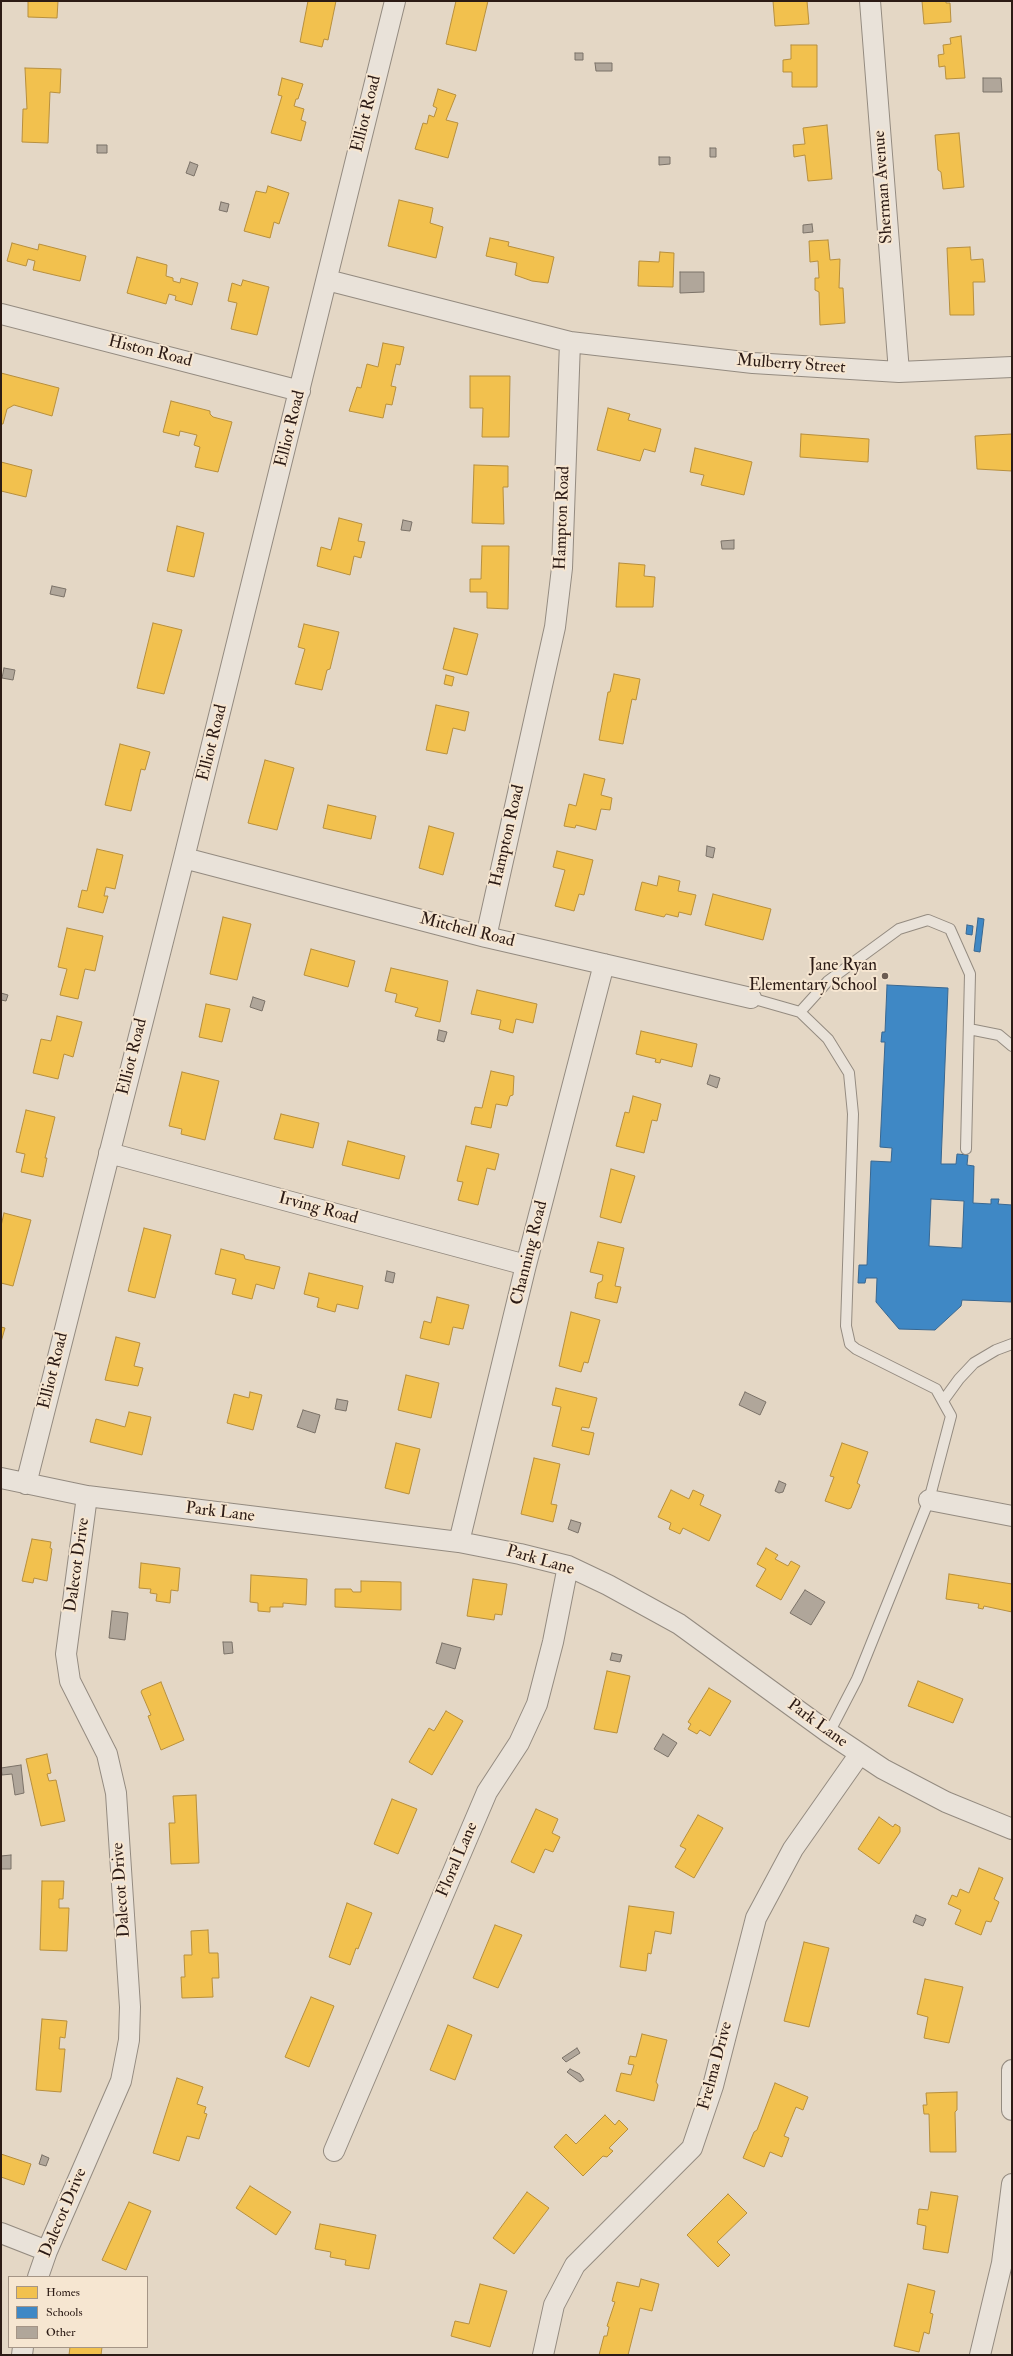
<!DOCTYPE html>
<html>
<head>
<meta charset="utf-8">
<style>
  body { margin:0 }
  #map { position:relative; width:1013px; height:2356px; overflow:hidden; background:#e4d7c5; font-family:"IM FELL Double Pica",serif }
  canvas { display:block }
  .frame { position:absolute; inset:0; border:2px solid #2c1b15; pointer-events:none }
  .legend { position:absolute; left:8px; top:2276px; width:140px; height:72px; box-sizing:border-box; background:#f6e6d1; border:1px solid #a59586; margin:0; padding:5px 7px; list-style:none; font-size:12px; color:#2c1b15 }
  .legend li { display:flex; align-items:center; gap:8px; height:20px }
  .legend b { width:20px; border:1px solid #a59586 }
</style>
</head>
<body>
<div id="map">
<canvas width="1013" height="2356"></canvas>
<div class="frame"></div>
<ul class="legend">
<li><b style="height:11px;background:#f2c14e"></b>Homes</li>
<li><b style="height:11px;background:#3f88c5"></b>Schools</li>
<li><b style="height:11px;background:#b0a69a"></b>Other</li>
</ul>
</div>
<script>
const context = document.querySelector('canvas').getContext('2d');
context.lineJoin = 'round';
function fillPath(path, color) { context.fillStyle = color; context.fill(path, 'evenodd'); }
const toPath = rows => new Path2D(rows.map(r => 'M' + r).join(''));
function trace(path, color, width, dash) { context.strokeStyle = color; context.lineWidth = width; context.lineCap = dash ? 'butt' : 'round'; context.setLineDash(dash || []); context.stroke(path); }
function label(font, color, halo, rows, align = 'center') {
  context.font = font + ' "IM FELL Double Pica",serif'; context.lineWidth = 4; context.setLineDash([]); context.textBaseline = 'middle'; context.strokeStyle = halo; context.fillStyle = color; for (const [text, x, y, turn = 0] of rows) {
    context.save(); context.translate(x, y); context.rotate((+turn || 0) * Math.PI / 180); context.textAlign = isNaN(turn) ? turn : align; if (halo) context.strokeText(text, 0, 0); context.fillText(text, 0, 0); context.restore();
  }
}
const homes = toPath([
  [28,1,58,1,57,18,28,17,28,1],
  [308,1,336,1,328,40,324,39,322,47,300,42,308,1],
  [456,1,488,1,476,51,446,44,456,1],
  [773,1,807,1,809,24,775,26,773,1],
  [922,1,946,1,946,3,950,3,951,22,924,24,922,1],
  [961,36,965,78,946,79,945,66,939,67,938,55,944,54,943,45,951,44,950,38,961,36],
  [791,45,817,45,817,87,792,87,792,72,783,72,783,60,791,59,791,45],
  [25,68,61,69,60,93,50,92,48,143,22,142,23,109,27,109,25,68],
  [282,78,303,84,298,99,296,99,294,106,304,109,301,120,306,122,301,141,271,133,282,96,278,95,282,78],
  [438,89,456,95,446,120,458,123,448,158,415,149,423,123,427,124,429,115,434,117,437,108,433,106,438,89],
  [827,125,832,179,808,181,805,155,794,157,793,145,805,144,803,128,827,125],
  [959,133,964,187,943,189,941,172,938,170,935,135,959,133],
  [268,186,289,193,279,224,274,222,270,238,244,231,256,191,266,193,268,186],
  [399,200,433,208,430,223,443,227,436,258,388,246,399,200],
  [490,238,509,242,508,246,554,257,548,283,532,281,515,275,517,263,486,256,490,238],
  [828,240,830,260,840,259,839,288,843,288,845,323,820,325,819,292,815,290,815,278,819,278,818,261,810,262,809,241,828,240],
  [12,243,38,250,39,244,86,256,80,281,33,270,35,261,28,259,26,266,7,261,12,243],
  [970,247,971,260,983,259,985,282,973,282,974,315,950,315,947,248,970,247],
  [660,252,674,253,673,287,638,286,639,261,659,262,660,252],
  [137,257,167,265,166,276,173,278,173,281,180,283,181,278,198,283,192,305,175,300,176,296,169,294,166,304,127,293,137,257],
  [243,280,269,287,257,335,231,329,237,303,228,301,232,283,241,286,243,280],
  [383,343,404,347,400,365,396,364,391,386,396,387,392,405,386,404,383,418,349,411,357,387,361,388,367,364,378,367,383,343],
  [1,373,59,388,52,416,14,405,7,409,3,424,1,424,1,373],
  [470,376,510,376,509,437,482,437,483,408,470,408,470,376],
  [171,401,210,411,210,414,213,417,232,422,218,472,195,467,200,447,194,445,197,435,180,431,179,436,163,432,171,401],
  [608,408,630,414,628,420,661,429,655,452,644,449,640,461,597,450,608,408],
  [801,434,869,439,868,462,800,457,801,434],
  [1012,434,1012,471,977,469,975,436,1012,434],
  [695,448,752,462,744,495,701,485,704,475,690,472,695,448],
  [1,462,32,470,26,497,1,491,1,462],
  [474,465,508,466,508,487,503,487,504,524,472,523,474,465],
  [339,518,362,524,358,541,365,542,361,558,354,556,350,575,317,566,321,547,331,550,339,518],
  [177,526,204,533,194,577,167,571,177,526],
  [482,546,509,546,508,609,487,608,487,592,470,592,470,579,481,579,482,546],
  [619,563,645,565,644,576,655,577,653,607,616,607,619,563],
  [153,623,182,630,164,694,137,688,153,623],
  [304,624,339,632,330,669,327,670,322,690,295,684,305,649,298,647,304,624],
  [454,628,478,634,467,675,443,669,454,628],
  [614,674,640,679,636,700,632,699,623,744,599,740,608,692,610,692,614,674],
  [446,675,454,677,452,686,444,684,446,675],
  [436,705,469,712,465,731,453,728,447,754,426,750,436,705],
  [120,744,150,752,145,770,141,769,131,811,105,805,120,744],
  [265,760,294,768,277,830,248,823,265,760],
  [584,774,605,779,601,795,612,798,610,810,601,809,596,830,576,825,575,828,564,826,569,804,576,806,584,774],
  [328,805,376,816,371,839,323,828,328,805],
  [429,826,454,833,443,875,419,868,429,826],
  [97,849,123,855,115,889,106,887,104,896,108,896,103,913,78,907,82,890,87,891,97,849],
  [557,851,593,860,584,895,579,894,574,911,555,906,565,870,553,867,557,851],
  [659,876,680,881,678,891,696,895,691,915,679,912,678,917,666,914,664,917,635,910,642,882,657,886,659,876],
  [713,894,771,909,763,940,705,925,713,894],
  [223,917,251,924,237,980,210,974,223,917],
  [67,928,103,936,95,971,85,969,78,999,60,995,67,969,58,967,67,928],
  [311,949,355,961,348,987,304,975,311,949],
  [391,968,448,981,440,1022,415,1016,418,1008,395,1002,397,994,385,991,391,968],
  [477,990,537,1004,533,1023,516,1019,513,1033,499,1029,501,1020,471,1014,477,990],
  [206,1004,230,1009,222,1042,199,1037,206,1004],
  [57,1016,82,1022,73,1057,64,1054,58,1079,33,1073,41,1039,51,1041,57,1016],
  [641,1031,697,1044,692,1067,661,1059,660,1063,655,1062,656,1059,636,1054,641,1031],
  [491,1071,514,1076,513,1095,510,1096,507,1106,496,1104,491,1128,471,1124,475,1107,482,1108,491,1071],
  [182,1072,219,1081,205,1140,181,1134,182,1129,169,1126,182,1072],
  [633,1096,661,1104,657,1121,652,1120,644,1153,616,1146,625,1112,629,1113,633,1096],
  [26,1110,55,1117,45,1158,47,1158,43,1177,21,1172,25,1154,16,1152,26,1110],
  [281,1114,319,1123,313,1148,274,1139,281,1114],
  [348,1141,405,1156,399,1179,342,1165,348,1141],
  [466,1146,499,1154,495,1170,487,1168,478,1205,458,1200,463,1182,457,1181,466,1146],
  [611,1169,635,1176,621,1223,600,1217,611,1169],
  [4,1213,31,1220,13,1286,1,1283,1,1226,4,1213],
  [144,1228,171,1235,155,1298,128,1291,144,1228],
  [598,1242,624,1248,615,1286,621,1287,617,1303,595,1298,598,1283,602,1281,603,1275,590,1272,598,1242],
  [221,1249,244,1255,245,1259,280,1267,274,1289,256,1284,252,1299,232,1294,236,1279,215,1274,221,1249],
  [309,1273,363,1286,358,1309,337,1304,335,1312,317,1307,319,1298,304,1294,309,1273],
  [437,1297,469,1305,463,1329,453,1327,449,1345,420,1338,424,1321,431,1323,437,1297],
  [571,1312,600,1320,588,1363,584,1362,581,1372,559,1366,571,1312],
  [1,1327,5,1328,1,1342,1,1327],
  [116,1337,140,1343,134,1366,143,1368,138,1386,105,1380,116,1337],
  [406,1375,439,1383,431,1418,398,1410,406,1375],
  [556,1388,597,1398,589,1428,582,1427,581,1430,594,1433,589,1455,552,1446,561,1407,552,1405,556,1388],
  [250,1392,262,1395,253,1430,227,1423,234,1394,249,1398,250,1392],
  [129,1412,151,1417,142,1455,90,1442,96,1419,125,1427,129,1412],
  [396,1443,420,1449,409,1494,385,1488,396,1443],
  [842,1443,868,1452,857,1483,860,1485,851,1508,848,1509,825,1501,834,1477,830,1476,842,1443],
  [534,1458,560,1464,551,1504,557,1505,553,1522,521,1514,534,1458],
  [671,1490,689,1499,693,1490,704,1495,700,1505,721,1515,709,1541,683,1528,680,1534,669,1529,671,1523,658,1517,671,1490],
  [32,1539,51,1542,50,1548,52,1549,47,1581,34,1578,33,1583,22,1581,32,1539],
  [766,1548,778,1555,775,1559,788,1566,791,1561,800,1566,781,1600,756,1586,766,1569,757,1564,766,1548],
  [141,1563,180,1568,178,1591,171,1590,170,1603,156,1601,157,1594,150,1593,151,1589,139,1588,141,1563],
  [949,1574,1012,1584,1012,1612,984,1606,983,1609,978,1608,979,1604,946,1599,949,1574],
  [251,1575,307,1579,306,1605,283,1603,283,1607,270,1607,270,1612,258,1611,258,1603,250,1602,251,1575],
  [473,1579,507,1584,502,1615,495,1614,494,1620,467,1616,473,1579],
  [361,1581,401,1582,401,1610,335,1607,335,1589,351,1589,353,1592,361,1592,361,1581],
  [607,1671,630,1676,617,1733,594,1729,607,1671],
  [918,1681,963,1699,953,1723,908,1706,918,1681],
  [161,1682,184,1740,161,1750,148,1716,151,1715,141,1692,142,1690,161,1682],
  [709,1688,731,1701,710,1736,700,1730,697,1734,688,1729,691,1724,688,1722,709,1688],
  [446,1711,463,1721,432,1775,409,1762,429,1728,434,1731,446,1711],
  [47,1754,51,1773,47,1774,49,1781,56,1780,65,1821,41,1826,26,1759,47,1754],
  [196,1795,199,1863,171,1864,169,1823,175,1823,173,1796,196,1795],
  [392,1799,417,1809,398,1854,374,1844,392,1799],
  [536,1809,558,1819,552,1833,560,1837,553,1852,545,1849,534,1873,511,1862,536,1809],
  [698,1815,723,1828,694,1878,675,1867,686,1849,680,1846,698,1815],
  [879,1817,893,1827,895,1824,900,1827,900,1832,879,1864,858,1849,879,1817],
  [979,1868,1003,1878,994,1899,999,1902,991,1922,986,1921,981,1935,955,1924,961,1910,948,1904,952,1895,957,1897,960,1889,969,1893,979,1868],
  [42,1881,64,1881,63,1899,59,1899,59,1908,69,1908,67,1951,40,1950,42,1881],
  [347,1903,372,1913,358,1949,356,1948,350,1965,329,1957,347,1903],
  [629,1906,674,1912,671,1934,655,1931,651,1954,648,1953,646,1971,620,1967,629,1906],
  [495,1925,522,1935,498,1988,473,1978,495,1925],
  [208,1930,209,1953,218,1953,219,1978,212,1978,213,1997,182,1998,181,1977,185,1977,184,1955,192,1955,191,1931,208,1930],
  [804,1942,829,1948,809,2027,784,2021,804,1942],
  [925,1979,963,1987,949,2043,924,2038,928,2017,917,2014,925,1979],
  [311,1997,334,2006,309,2067,285,2057,311,1997],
  [42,2019,67,2021,65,2038,60,2037,59,2049,65,2049,61,2092,36,2090,42,2019],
  [448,2025,472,2035,455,2080,430,2070,448,2025],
  [642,2034,667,2040,656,2082,658,2085,654,2101,616,2091,621,2073,631,2075,634,2065,628,2064,630,2056,636,2057,642,2034],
  [177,2078,203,2087,197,2104,206,2107,204,2113,207,2114,199,2139,187,2136,179,2161,153,2153,177,2078],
  [775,2083,808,2097,803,2110,796,2107,784,2136,789,2138,782,2157,770,2152,764,2167,743,2158,754,2132,757,2130,775,2083],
  [957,2092,957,2110,955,2112,956,2152,930,2152,929,2114,924,2114,923,2105,927,2105,926,2093,957,2092],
  [605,2115,615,2125,619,2120,628,2129,609,2148,613,2151,607,2157,603,2156,583,2176,554,2147,566,2134,576,2144,605,2115],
  [1,2154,31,2164,24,2185,1,2177,1,2154],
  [250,2186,291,2212,276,2235,236,2208,250,2186],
  [527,2192,549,2208,514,2254,493,2238,527,2192],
  [931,2192,958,2196,948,2253,923,2249,926,2226,917,2224,919,2209,928,2210,931,2192],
  [728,2194,747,2213,717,2242,730,2255,718,2267,687,2235,728,2194],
  [129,2202,151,2211,126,2270,102,2260,129,2202],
  [320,2224,376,2235,369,2269,345,2265,346,2260,330,2257,331,2252,315,2249,320,2224],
  [641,2279,659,2284,652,2311,640,2308,628,2355,599,2355,604,2336,607,2336,609,2327,607,2326,615,2302,612,2301,617,2282,639,2287,641,2279],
  [480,2284,507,2291,490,2347,451,2336,455,2321,469,2324,480,2284],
  [908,2284,935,2291,930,2313,933,2314,929,2334,924,2332,919,2352,894,2346,908,2284],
  [70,2347,102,2347,101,2355,69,2355,70,2347]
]);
fillPath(homes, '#f2c14e');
trace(homes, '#b78f3d', 1);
const schools = toPath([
  [978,918,984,919,980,952,974,951,978,918],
  [967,925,973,926,972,935,966,934,967,925],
  [887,985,948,988,941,1164,956,1164,957,1154,968,1155,967,1165,974,1166,973,1203,991,1204,991,1199,999,1199,998,1204,1012,1205,1012,1302,962,1300,961,1306,935,1330,899,1329,876,1302,877,1278,866,1278,865,1283,858,1283,859,1265,867,1265,871,1161,891,1162,892,1148,880,1147,885,1042,881,1042,882,1032,885,1032,887,985],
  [931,1199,964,1201,962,1248,929,1246,931,1199]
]);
fillPath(schools, '#3f88c5');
trace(schools, '#396790', 1);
const building = toPath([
  [575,53,583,53,583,60,575,60,575,53],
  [595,63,612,63,612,71,596,71,595,63],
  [983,78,1001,78,1002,92,983,92,983,78],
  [97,145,107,145,107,153,97,153,97,145],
  [710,148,716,148,716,157,710,157,710,148],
  [659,157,670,157,670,164,659,165,659,157],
  [190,162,198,165,194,176,186,173,190,162],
  [221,202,229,204,227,212,219,210,221,202],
  [812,224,813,232,803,233,803,225,812,224],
  [680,272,704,272,704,292,680,293,680,272],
  [403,520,412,522,410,531,401,530,403,520],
  [734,540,734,549,722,549,721,541,734,540],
  [52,586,66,589,64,597,50,594,52,586],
  [4,668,15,670,13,680,2,678,4,668],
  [707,846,715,848,713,858,706,856,707,846],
  [1,993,8,995,6,1001,1,1000,1,993],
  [253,997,265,1001,262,1011,250,1007,253,997],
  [439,1030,447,1032,444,1042,437,1040,439,1030],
  [710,1075,720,1078,717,1088,707,1084,710,1075],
  [387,1271,395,1273,393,1283,385,1281,387,1271],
  [745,1392,766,1402,760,1415,739,1405,745,1392],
  [337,1399,348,1401,346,1411,335,1409,337,1399],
  [303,1410,320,1415,315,1433,297,1427,303,1410],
  [779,1481,786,1484,783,1492,779,1493,775,1491,779,1481],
  [571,1520,581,1523,578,1533,568,1529,571,1520],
  [805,1590,825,1602,811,1625,790,1613,805,1590],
  [112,1611,128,1613,125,1640,109,1638,112,1611],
  [223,1642,232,1642,233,1653,224,1654,223,1642],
  [442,1643,461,1648,455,1669,436,1663,442,1643],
  [612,1653,622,1655,620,1662,610,1660,612,1653],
  [663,1734,677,1743,668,1757,654,1749,663,1734],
  [21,1765,24,1793,15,1795,12,1774,2,1775,1,1768,21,1765],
  [11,1855,11,1869,1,1869,1,1856,11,1855],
  [916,1915,926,1919,923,1926,913,1922,916,1915],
  [577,2048,580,2053,566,2062,562,2058,577,2048],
  [570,2069,580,2074,584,2080,580,2082,567,2072,570,2069],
  [42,2155,49,2158,46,2166,39,2164,42,2155]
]);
fillPath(building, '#b0a69a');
trace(building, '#7b7268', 1);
const lane = toPath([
  [751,998,800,1012,828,1039,849,1073,853,1114,846,1326,850,1344,856,1349,936,1389,951,1416,929,1500,857,1679,829,1733],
  [800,1012,828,981,899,929,928,920,950,929,970,974,966,1149],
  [969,1029,999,1035,1012,1046],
  [943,1401,959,1379,974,1363,996,1350,1012,1344]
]);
const street = toPath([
  [870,1,899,372],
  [327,280,570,342,753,363,899,372,1012,367],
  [1,314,300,391],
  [184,858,486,937,751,998],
  [486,937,555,627,562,568,570,342],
  [109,1153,526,1265],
  [1,1478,87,1496,459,1542,520,1554,568,1566,608,1585,679,1624,829,1733,883,1769,946,1802,1012,1829],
  [26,1484,184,858,395,1],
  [929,1500,1012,1516],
  [459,1542,526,1265,604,964],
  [1012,2070,1012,2110],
  [334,2151,487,1792,519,1743,537,1704,553,1642,568,1566],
  [1,2233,47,2251],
  [38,2277,47,2251,121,2081,129,2040,130,2007,116,1793,107,1754,70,1681,66,1654,87,1496],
  [22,2355,23,2347],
  [543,2355,554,2305,575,2265,692,2148,713,2086,756,1918,793,1849,859,1755],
  [980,2355,1002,2263,1012,2184]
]);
trace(lane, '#948b80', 12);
trace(street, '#948b80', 22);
trace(lane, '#e9e2d9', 10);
trace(street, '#e9e2d9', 20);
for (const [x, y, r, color] of [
  [885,976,4,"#6c5d53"]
]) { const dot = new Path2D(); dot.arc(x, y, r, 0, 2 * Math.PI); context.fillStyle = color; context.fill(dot); trace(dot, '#f6e6d1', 1.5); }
label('17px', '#2c1b15', '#f6e6d1', [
  ["Elliot Road",367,114,-76],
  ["Sherman Avenue",884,187,-94],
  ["Histon Road",150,352,14],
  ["Mulberry Street",791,365,4],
  ["Elliot Road",291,429,-76],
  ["Hampton Road",563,518,-88],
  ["Elliot Road",213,743,-76],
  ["Hampton Road",508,836,-77],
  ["Mitchell Road",467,931,14],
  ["Elliot Road",133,1057,-76],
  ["Irving Road",318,1209,15],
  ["Channing Road",530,1253,-76],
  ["Elliot Road",54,1371,-76],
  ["Park Lane",220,1513,7],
  ["Park Lane",540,1561,16],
  ["Dalecot Drive",78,1565,-82],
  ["Park Lane",817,1724,36],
  ["Floral Lane",458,1860,-67],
  ["Dalecot Drive",122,1890,-94],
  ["Frelma Drive",716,2066,-75],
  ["Dalecot Drive",64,2213,-67]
]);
label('17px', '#2c1b15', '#f6e6d1', [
  ["Jane Ryan",877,966],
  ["Elementary School",877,986]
], 'right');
</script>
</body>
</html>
